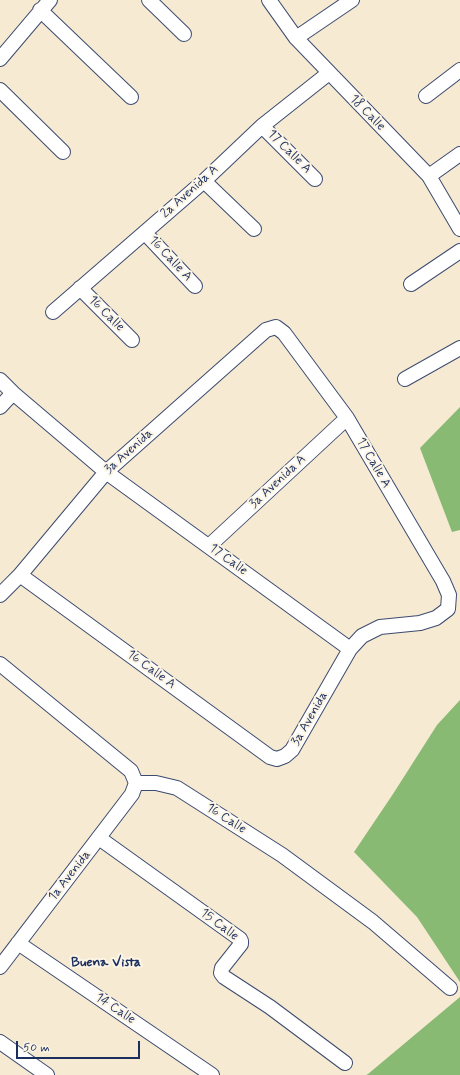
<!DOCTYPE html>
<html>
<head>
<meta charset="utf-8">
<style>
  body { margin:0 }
  #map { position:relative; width:460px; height:1075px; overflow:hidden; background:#f6ead2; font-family:Mynerve,sans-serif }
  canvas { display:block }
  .scale { position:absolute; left:16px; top:1041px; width:124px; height:18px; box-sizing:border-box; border:2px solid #1b2f5e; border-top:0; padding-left:5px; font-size:12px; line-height:14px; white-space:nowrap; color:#1b2f5e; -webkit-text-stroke:3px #fcf5e5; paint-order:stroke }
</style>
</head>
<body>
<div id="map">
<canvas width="460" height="1075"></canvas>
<div class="scale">50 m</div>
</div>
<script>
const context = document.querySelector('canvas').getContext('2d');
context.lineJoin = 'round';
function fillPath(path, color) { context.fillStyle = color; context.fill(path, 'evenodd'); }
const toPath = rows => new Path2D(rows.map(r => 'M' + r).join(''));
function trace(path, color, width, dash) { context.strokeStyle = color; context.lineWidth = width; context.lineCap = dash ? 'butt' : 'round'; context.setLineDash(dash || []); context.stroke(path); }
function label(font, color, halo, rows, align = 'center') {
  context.font = font + ' Mynerve,sans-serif'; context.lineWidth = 4; context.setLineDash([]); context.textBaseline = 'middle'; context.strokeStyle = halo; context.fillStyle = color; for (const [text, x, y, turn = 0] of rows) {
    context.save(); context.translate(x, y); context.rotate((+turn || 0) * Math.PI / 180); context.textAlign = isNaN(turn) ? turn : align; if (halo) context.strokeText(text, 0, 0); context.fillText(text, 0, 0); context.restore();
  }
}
fillPath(toPath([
  [460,407,460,530,452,532,420,448],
  [460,700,460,982,417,917,354,852,393,794,437,725],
  [460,997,460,1075,366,1075,368,1074]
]), '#89ba74');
const street = toPath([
  [149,0,184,34],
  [269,0,296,38,429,176,460,229],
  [40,10,131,97],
  [296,38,352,0],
  [0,59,50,0],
  [0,90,63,152],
  [426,96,460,70],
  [262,126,315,179],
  [429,176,460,154],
  [204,181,254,229],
  [145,233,195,286],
  [411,284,460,251],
  [80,288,132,340],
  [53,312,204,181,262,126,329,73],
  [405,379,460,348],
  [0,380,13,393,106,472,350,649],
  [0,407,13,393],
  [209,546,347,418],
  [0,595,20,575,106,472,266,330,276,327,284,333,347,418,443,581,449,595,448,609,436,618,420,623,380,627,362,636,350,649,292,750,285,756,277,759,270,757,20,575],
  [0,664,131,771,136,783],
  [136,783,156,783,177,788,282,855,373,922,450,988],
  [99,838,240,939,241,941,241,944,222,968,221,973,224,977,270,1007,345,1063],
  [18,943,212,1075],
  [0,967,132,794,136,783],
  [0,1042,47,1075]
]);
trace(street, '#3c4b6f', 16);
trace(street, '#fff', 14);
label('13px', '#1b2f5e', '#fcf5e5', [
  ["18 Calle",367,113,46],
  ["17 Calle A",289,152,45],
  ["2a Avenida A",190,192,-42],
  ["16 Calle A",170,259,47],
  ["16 Calle",106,314,45],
  ["3a Avenida",129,452,-42],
  ["17 Calle A",373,463,60],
  ["3a Avenida A",278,482,-43],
  ["17 Calle",228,560,36],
  ["16 Calle A",151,670,36],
  ["3a Avenida",310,719,-60],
  ["16 Calle",226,819,33],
  ["1a Avenida",70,876,-52],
  ["15 Calle",219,925,37],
  ["14 Calle",115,1009,34]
]);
label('bold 14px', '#1b2f5e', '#fcf5e5', [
  ["Buena Vista",106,963]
]);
</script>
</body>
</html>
